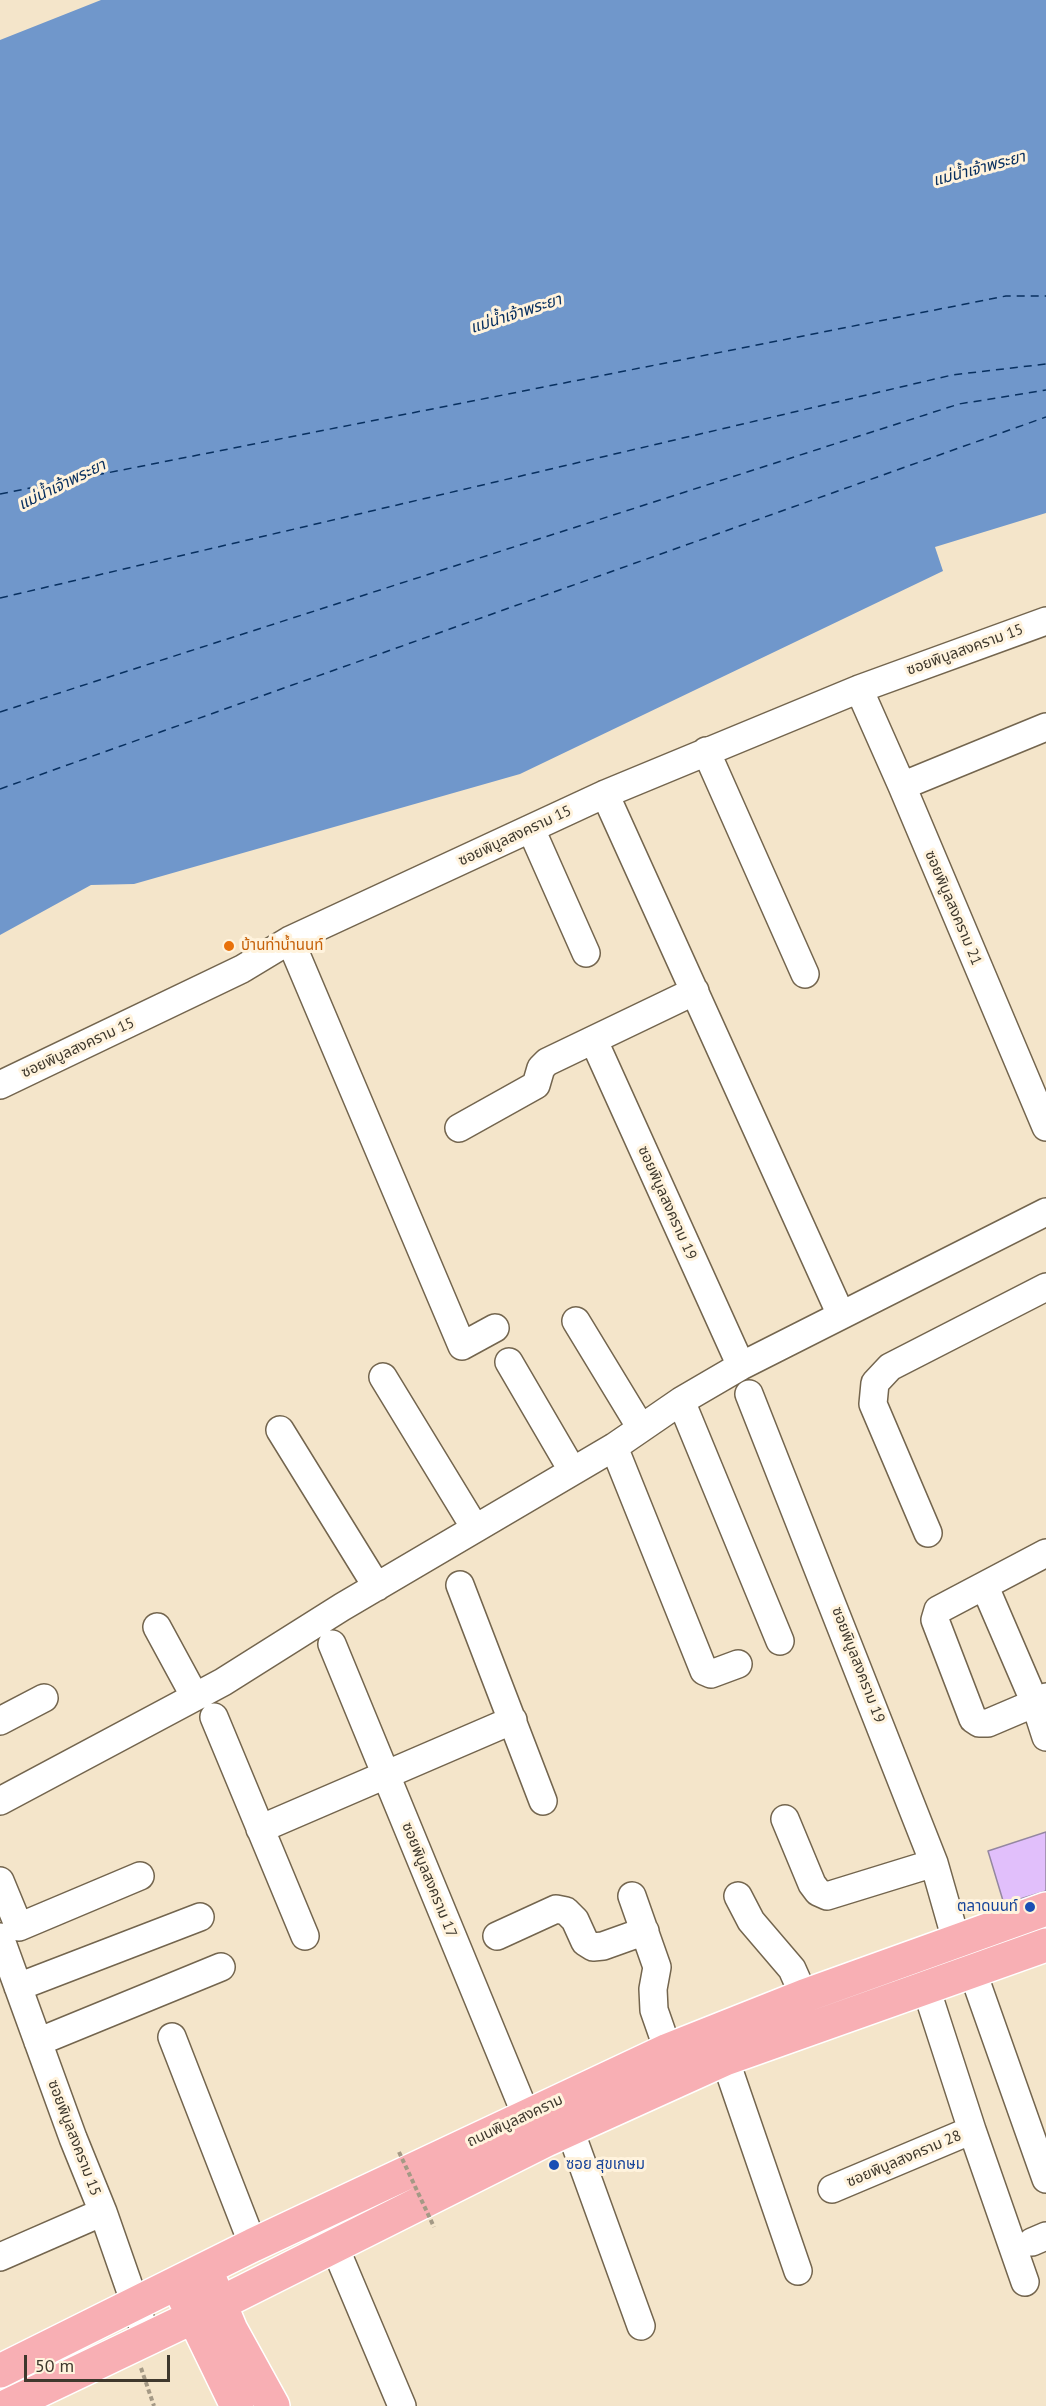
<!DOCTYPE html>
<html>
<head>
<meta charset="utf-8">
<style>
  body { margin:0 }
  #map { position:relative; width:1046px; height:2406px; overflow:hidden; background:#f4e5ca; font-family:"PT Sans",sans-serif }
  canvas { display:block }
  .scale { position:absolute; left:24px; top:2355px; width:146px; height:27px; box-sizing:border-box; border:3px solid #3e382d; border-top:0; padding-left:8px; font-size:18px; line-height:21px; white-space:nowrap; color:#3e382d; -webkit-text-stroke:4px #fff3dd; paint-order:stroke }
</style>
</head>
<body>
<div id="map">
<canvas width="1046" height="2406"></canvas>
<div class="scale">50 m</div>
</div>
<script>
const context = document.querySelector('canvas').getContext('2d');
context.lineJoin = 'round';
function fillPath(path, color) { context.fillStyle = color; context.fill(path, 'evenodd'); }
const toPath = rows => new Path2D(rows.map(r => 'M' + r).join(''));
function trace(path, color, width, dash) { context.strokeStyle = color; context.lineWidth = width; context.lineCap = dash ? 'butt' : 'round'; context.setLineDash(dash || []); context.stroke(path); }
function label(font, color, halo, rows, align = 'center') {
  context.font = font + ' "PT Sans","Noto Sans Thai",sans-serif'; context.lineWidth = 6; context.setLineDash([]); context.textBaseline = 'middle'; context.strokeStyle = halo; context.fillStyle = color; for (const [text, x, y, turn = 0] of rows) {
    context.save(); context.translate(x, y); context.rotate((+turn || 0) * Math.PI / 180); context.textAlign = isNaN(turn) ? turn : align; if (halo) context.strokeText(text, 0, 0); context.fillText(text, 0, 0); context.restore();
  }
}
fillPath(toPath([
  [101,0,1046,0,1046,513,935,547,943,571,520,774,134,884,91,885,0,935,0,40]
]), '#7097cb');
trace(toPath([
  [0,494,1006,296,1046,296],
  [0,598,952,375,1046,364],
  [0,712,959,404,1046,390],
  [0,789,1046,417]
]), '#083060', 1.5, [8, 6]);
const building = toPath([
  [1046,1832,1046,1891,1004,1904,988,1851,1046,1832]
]);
fillPath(building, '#e1bffb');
trace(building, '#9487a0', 1.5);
const minor = toPath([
  [859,689,902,786,1046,1127],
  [706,751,805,974],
  [902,786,1046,727],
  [605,794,841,1315],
  [531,829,586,953],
  [290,940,462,1346,495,1328],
  [594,1041,741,1366],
  [0,1085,242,969,290,940,605,794,859,689,1046,621],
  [459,1128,536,1085,541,1068,547,1062,695,991],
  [576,1321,641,1428],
  [509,1362,572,1470],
  [383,1377,475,1528],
  [749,1394,934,1863,956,1940],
  [681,1401,780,1641],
  [280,1430,377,1587],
  [614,1447,704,1671,711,1674,738,1664],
  [928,1533,873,1404,875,1383,890,1367,1046,1287],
  [1046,1553,938,1610,935,1620,973,1719,979,1723,988,1723,1035,1703,1046,1737],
  [460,1585,543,1801],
  [985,1587,1035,1703,1046,1697],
  [157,1627,195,1697],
  [332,1644,526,2115],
  [214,1717,305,1936],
  [0,1721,44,1698],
  [0,1801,223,1682,342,1607,614,1447,681,1401,741,1366,1046,1212],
  [785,1819,812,1884,818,1892,827,1896,934,1863],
  [260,1829,513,1720],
  [0,1881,19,1927,140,1876],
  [632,1896,657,1967,653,1989,654,2010,668,2050],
  [738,1896,751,1921,792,1969,804,1996],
  [497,1936,556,1909,566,1911,575,1920,585,1942,593,1947,603,1946,645,1931],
  [0,1937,73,2138,103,2212,147,2338],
  [972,1970,1046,2179],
  [18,1987,200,1917],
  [172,2037,253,2245],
  [38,2042,221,1967],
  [725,2059,798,2271],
  [570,2130,641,2326],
  [972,2130,1025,2282],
  [832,2189,972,2130,926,1988],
  [1032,2242,1046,2236],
  [334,2245,402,2406],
  [0,2257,103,2212]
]);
const major = toPath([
  [211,2282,231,2330,273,2406],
  [184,2297,237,2406],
  [0,2371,253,2245,668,2050,804,1996,1046,1909],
  [7,2406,193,2317,546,2140,725,2059,1046,1945]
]);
trace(minor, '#73654e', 30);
trace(major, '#fff', 36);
trace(toPath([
  [141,2368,154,2406]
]), '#a49985', 4, [4.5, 3]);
trace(minor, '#fff', 27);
trace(major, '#f8afb4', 33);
trace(toPath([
  [399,2152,434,2227]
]), '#a49985', 4, [4.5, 3]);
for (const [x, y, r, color] of [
  [229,946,6,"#e8710a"],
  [1030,1907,6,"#1a4fb4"],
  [554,2165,6,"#1a4fb4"]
]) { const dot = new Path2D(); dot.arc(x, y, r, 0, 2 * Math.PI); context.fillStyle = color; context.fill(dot); trace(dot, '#fff3dd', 2); }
label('15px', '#3e382d', '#fff3dd', [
  ["ซอยพิบูลสงคราม 15",965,650,-20],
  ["ซอยพิบูลสงคราม 15",515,836,-25],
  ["ซอยพิบูลสงคราม 21",953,908,67],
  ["ซอยพิบูลสงคราม 15",78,1048,-25],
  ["ซอยพิบูลสงคราม 19",667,1203,66],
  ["ซอยพิบูลสงคราม 19",858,1665,69],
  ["ซอยพิบูลสงคราม 17",429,1880,68],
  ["ถนนพิบูลสงคราม",515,2121,-25],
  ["ซอยพิบูลสงคราม 15",74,2138,69],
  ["ซอยพิบูลสงคราม 28",904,2159,-23]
]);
label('15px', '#c56008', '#fff3dd', [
  ["บ้านท่าน้ำนนท์",241,946]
], 'left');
label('15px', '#164399', '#fff3dd', [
  ["ตลาดนนท์",1018,1907],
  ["ซอย สุขเกษม",566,2165,"left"]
], 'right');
label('italic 16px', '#083060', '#fff3dd', [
  ["แม่น้ำเจ้าพระยา",979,169,-15],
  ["แม่น้ำเจ้าพระยา",516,314,-18],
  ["แม่น้ำเจ้าพระยา",62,485,-26]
]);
</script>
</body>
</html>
